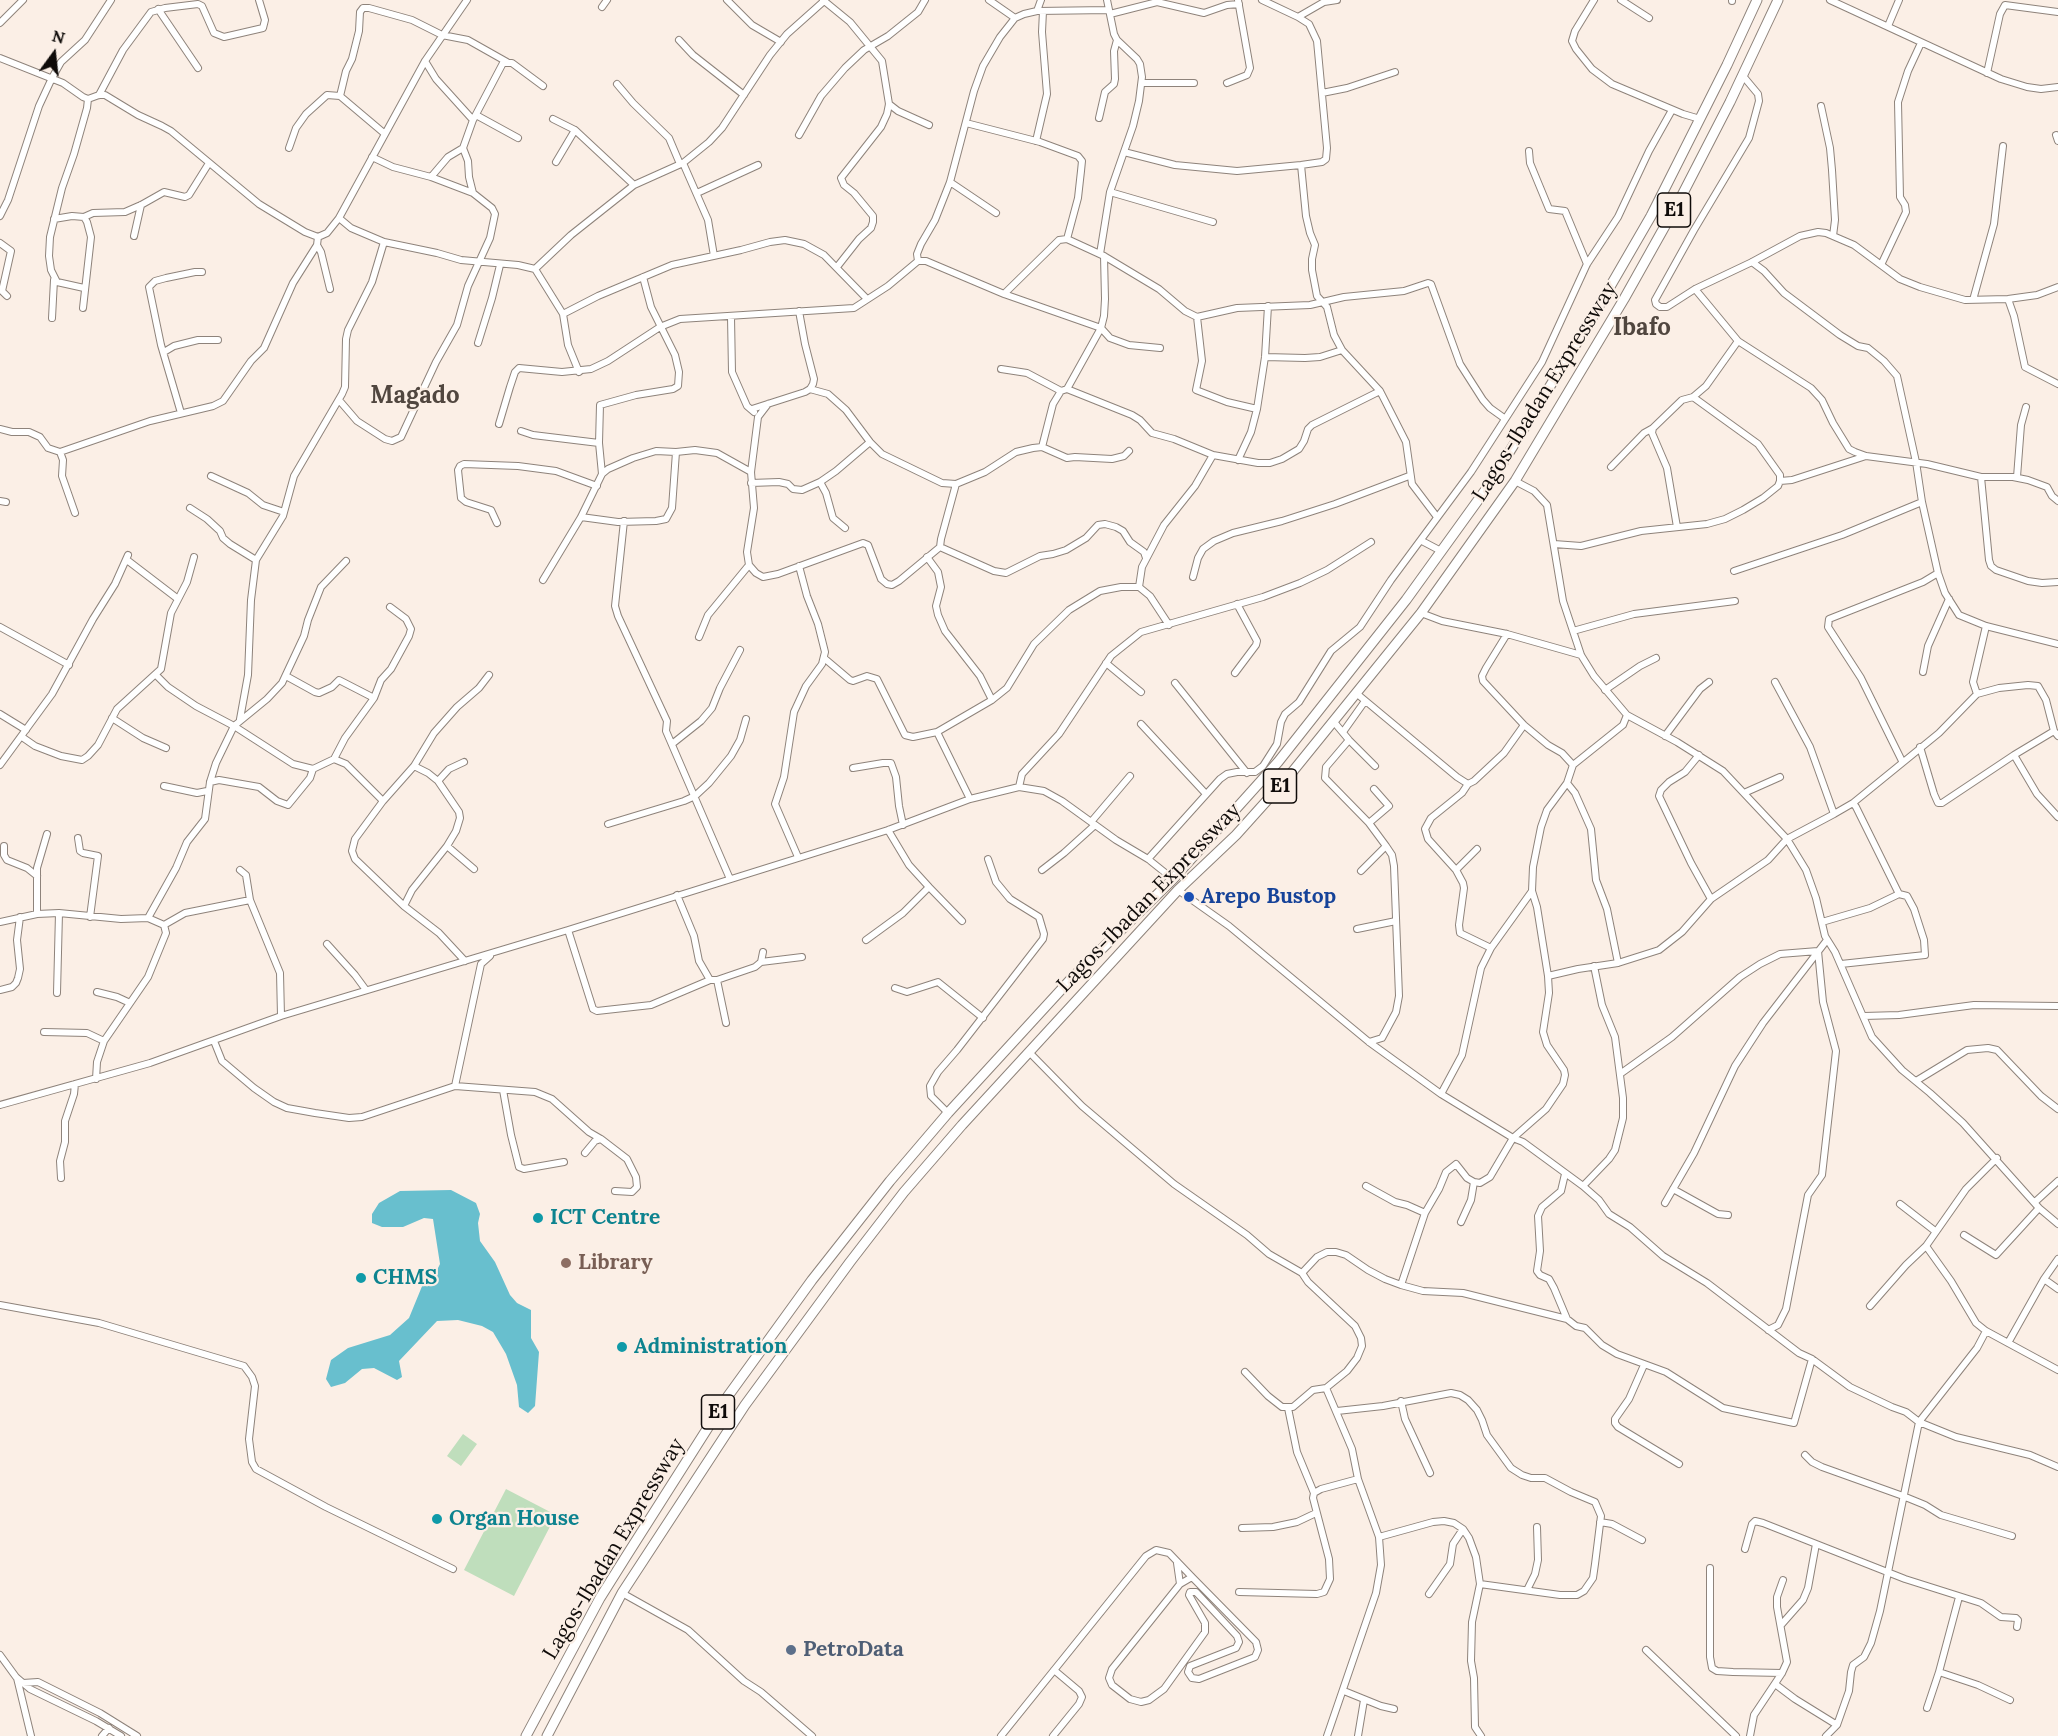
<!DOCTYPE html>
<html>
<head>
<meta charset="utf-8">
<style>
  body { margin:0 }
  #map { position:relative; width:2058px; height:1736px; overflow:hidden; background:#fbefe6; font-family:Lora,serif }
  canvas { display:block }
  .north { position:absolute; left:24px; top:24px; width:60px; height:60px; -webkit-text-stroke:4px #fbefe6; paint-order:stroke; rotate:15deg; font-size:16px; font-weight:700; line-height:24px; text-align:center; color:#0f0b09 }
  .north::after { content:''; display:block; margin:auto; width:21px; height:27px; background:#0f0b09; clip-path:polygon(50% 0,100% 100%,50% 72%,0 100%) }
</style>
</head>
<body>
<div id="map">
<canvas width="2058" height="1736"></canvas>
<div class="north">N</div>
</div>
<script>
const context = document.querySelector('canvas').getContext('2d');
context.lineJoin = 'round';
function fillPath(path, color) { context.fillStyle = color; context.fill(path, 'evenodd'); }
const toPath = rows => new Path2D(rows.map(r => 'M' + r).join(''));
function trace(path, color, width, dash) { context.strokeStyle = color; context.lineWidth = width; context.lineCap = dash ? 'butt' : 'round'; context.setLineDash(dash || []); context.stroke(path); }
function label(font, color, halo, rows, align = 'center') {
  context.font = font + ' Lora,serif'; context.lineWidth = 4.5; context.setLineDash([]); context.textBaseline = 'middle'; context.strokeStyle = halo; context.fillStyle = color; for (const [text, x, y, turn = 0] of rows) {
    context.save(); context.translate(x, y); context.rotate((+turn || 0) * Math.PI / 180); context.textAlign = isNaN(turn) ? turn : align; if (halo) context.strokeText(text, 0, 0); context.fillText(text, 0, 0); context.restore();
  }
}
fillPath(toPath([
  [463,1434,477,1444,461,1466,447,1456],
  [506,1489,556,1515,514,1596,464,1570]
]), '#bfdebc');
fillPath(toPath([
  [451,1190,476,1203,480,1214,478,1223,480,1241,495,1262,510,1295,517,1303,531,1310,531,1338,539,1352,535,1406,528,1413,519,1407,517,1385,506,1354,493,1332,482,1326,458,1320,437,1321,399,1361,402,1377,397,1380,374,1368,362,1369,345,1383,331,1387,326,1379,331,1360,348,1348,390,1335,409,1318,425,1279,437,1270,440,1264,433,1219,424,1218,403,1227,382,1227,372,1223,372,1214,379,1203,400,1191]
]), '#68bfce');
const minor = toPath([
  [727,0,752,25,781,42],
  [823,0,850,22,882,61,889,104,887,114,881,127,841,178,844,185,854,193,873,216,873,222,871,228,859,239,837,267],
  [989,0,1015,18],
  [1262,0,1298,17,1324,2,1337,0],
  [1594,0,1575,31,1572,41,1576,49,1592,69,1612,84,1683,114,1700,119],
  [1621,0,1649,18],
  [1830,0,2001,79,2027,87,2041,89,2058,87],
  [1732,1,1732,0],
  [602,7,607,0],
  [158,9,198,68],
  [1037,11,1041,0],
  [1110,14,1157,2,1204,13,1227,5,1239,4],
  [0,23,23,0],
  [1888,26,1899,0],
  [679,40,693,55,744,95],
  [0,58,63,83,83,97,88,99,99,95,105,95,138,115,162,126,171,131,259,204,305,232,318,237,327,233,339,218,425,61,467,0],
  [425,61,436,79,473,120],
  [1987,73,2000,14,2005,5,2058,12],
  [1743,76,1758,94,1759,101,1749,138,1694,230,1655,300,1656,304,1660,307,1667,307,1695,289,1752,262,1800,236,1818,232,1826,233,1854,245,1900,279,1920,287,1965,300,2008,299,2037,295,2058,287],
  [1142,83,1194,83],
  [1227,83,1247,75,1250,68,1238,0],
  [617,84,633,103,669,138,680,164],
  [1322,93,1347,88,1395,72],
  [99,95,123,50,151,12,165,8,198,4,202,6,214,33,224,37,263,28,265,20,259,0],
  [340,96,346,71,352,59,359,31,360,12,363,8,369,8,412,20,442,35,468,40,507,62],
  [889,104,898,111,929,125],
  [1821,106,1830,148,1832,170,1835,220,1833,236],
  [476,115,518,138],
  [1099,118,1105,92,1114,84,1115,79,1114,51,1117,40],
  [553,119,575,130,556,162],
  [966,123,1040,142,1078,156,1082,161,1081,171,1078,198,1067,239],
  [575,130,634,185],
  [799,135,821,96,845,68,864,50,888,36,918,12,925,0],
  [2056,135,2058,141],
  [1036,141,1047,94,1042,32,1043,11],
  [289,148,296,128,306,114,327,95,340,96,385,134],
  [1529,151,1530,163,1549,209,1565,211,1587,264],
  [1124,152,1175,165,1237,171,1301,165,1322,162,1326,159,1327,148,1317,41,1309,24,1298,17],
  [372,157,393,167,431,177,473,193],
  [683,163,708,220,714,256],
  [1301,165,1306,216,1310,233,1315,245,1312,259,1312,270,1317,296,1327,307,1334,335,1342,350,1380,391,1406,442,1412,484,1437,517],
  [431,177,448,157,463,148],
  [950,182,996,213],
  [1110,192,1213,222],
  [697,193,758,165],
  [0,216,8,200,39,106,52,78,61,62,85,40,111,0],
  [339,218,351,228,384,242,437,253,461,260,518,265,535,269,563,314,568,345,579,372],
  [54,219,72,216,84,217,93,213,125,212,141,205,164,192,185,197,189,195,209,163],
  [134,236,141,205],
  [0,243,11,251,2,291,7,296],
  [317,245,321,252,330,289],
  [1100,254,1110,192,1133,126,1139,101,1142,77,1140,64,1137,59,1117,40,1114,34,1107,0],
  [918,261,917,254,921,244,935,220,950,182,974,91,983,66,1000,37,1015,18,1024,14,1037,11,1109,10],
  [1881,265,1906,212,1905,205,1900,197,1898,102,1908,71,1921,43],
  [535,269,571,235,634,185,683,163,709,142,722,128,770,55,787,34,824,1],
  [84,288,57,282,51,270,49,256,50,237,62,188,74,154,87,108,88,99],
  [1695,289,1738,341,1811,388,1822,400,1833,423,1849,449,1855,452,1866,456,1927,464,1981,477,2013,477,2028,480,2047,487,2052,496,2058,501],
  [1004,294,1059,240,1067,239,1104,256,1159,289,1185,311,1197,317,1237,308,1310,305,1344,297,1404,291,1428,283,1431,284,1460,364,1483,400,1490,408,1504,418],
  [2008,299,2014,316,2025,367,2058,384],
  [1973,300,1994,224,2003,146],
  [83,308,91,237,87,222,84,217],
  [563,314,598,296,672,265,741,250,770,242,785,240,804,244,824,255,867,299],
  [731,317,732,372,747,406,754,412],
  [1197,317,1202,361,1196,390,1227,402,1257,409],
  [52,318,54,280],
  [478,343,492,298,500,265],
  [164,352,174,346,198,340,218,340],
  [1265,357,1305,358,1320,357,1342,350],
  [1001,369,1027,373,1061,391],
  [810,389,828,394,846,410,870,442,882,454,942,483,956,484,985,472,1016,452,1033,448,1042,447,1067,458,1075,457,1112,459,1124,456,1129,451],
  [1067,389,1132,415,1140,420,1152,433,1174,439,1213,455,1258,463,1270,463,1282,459,1299,449,1304,441,1308,429,1312,425,1380,391],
  [339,400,357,421,385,439,392,441,401,437,436,362,457,325,468,286,490,238,495,214,492,208,473,193,469,177,468,161,463,148,473,120,503,63,512,63,543,86],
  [768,404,758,417,751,472,754,508,747,552,749,565,756,573,763,577,778,574,863,543,868,545,881,579,887,584,892,585,899,581,940,547,941,539,956,484],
  [752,409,805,392,810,389,813,384,814,379,805,344,799,311],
  [181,413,161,345,149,287,155,281,166,278,195,272,202,272],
  [499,424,510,387,515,372,519,368,562,372,591,369,608,361,660,327,680,319,854,308,888,286,918,261,926,261,1004,294,1101,328,1110,338,1129,345,1160,348],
  [0,429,12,432,29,432,40,437,48,448,60,452,150,421,213,406,223,401,251,361,264,348,293,283,317,245,318,237],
  [521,431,533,435,599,443],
  [1042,447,1053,404,1061,391,1067,389,1101,328,1104,316,1105,299,1104,256],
  [60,452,63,460,62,476,75,513],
  [1238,460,1251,432,1257,409,1265,357,1268,306],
  [1611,467,1644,433,1653,428],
  [602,474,599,443,600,405,636,395,673,389,678,386,679,372,675,355,651,307,643,277],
  [211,476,248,493,263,505,284,512],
  [1981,477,1989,560,1991,566,1996,570,2028,581,2042,583,2058,582],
  [2017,477,2021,425,2026,407],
  [1515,481,1534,491,1547,505,1563,601,1581,655,1594,676,1627,715,1677,742,1723,771,1787,839,1806,870,1816,898,1825,936,1835,952,1872,1037,1902,1070,1930,1093,1963,1123,2039,1208,2058,1224],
  [1780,481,1792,480,1866,456],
  [820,482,826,493,833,518,845,528],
  [751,483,779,482,788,484,793,489,802,490,820,482,836,471,870,442],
  [0,501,6,502],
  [1922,502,1938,573,1945,593,1959,615,1986,626,2058,644],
  [190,508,207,519,220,531,223,538,230,544,256,560],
  [581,517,618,522,656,521,666,519,672,508,676,452],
  [624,521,615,606,618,616,667,721,666,731,730,879],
  [497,523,491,510,466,502,461,498,458,470,460,466,464,464,518,466,556,471,597,486],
  [1677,527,1667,468,1652,433,1653,428,1682,400,1693,397,1706,386,1738,341],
  [1422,541,1441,551],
  [1554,544,1581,546,1641,531,1707,524,1725,519,1743,510,1763,498,1778,486,1780,481,1780,475,1758,444,1693,397],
  [940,547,994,571,1006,573,1040,556,1053,554,1066,550,1086,538,1098,525,1105,524,1116,527,1123,531,1130,542,1144,552,1146,558],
  [927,557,938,572,941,587,936,606,938,615,945,631,980,676,992,700],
  [127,560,178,599],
  [1734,571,1842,535,1922,502,1916,462,1897,376,1884,361,1868,348,1858,346,1840,335,1784,293,1764,271,1752,262],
  [1193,577,1198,558,1203,549,1214,541,1233,533,1282,521,1335,504,1409,476],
  [543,580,581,517,602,474,608,469,633,458,656,451,676,452,695,450,717,453,751,472],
  [1421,613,1442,621,1507,634,1581,655],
  [1169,625,1150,596,1139,587,1142,567,1164,525,1195,486,1213,455],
  [0,627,69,665],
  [1573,631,1634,614,1735,601],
  [1507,634,1486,668,1482,676,1483,681,1524,725,1548,745,1562,753,1573,765],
  [699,637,708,615,749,565],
  [824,658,850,680,853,681,867,676,877,679,905,735,913,737,937,732,992,700,1007,688,1034,644,1069,610,1100,591,1121,587,1139,587],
  [1106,663,1141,692],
  [1923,672,1928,646,1949,599],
  [1235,673,1256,645,1257,641,1237,604],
  [156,675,168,687,196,706,234,726,293,764,313,769,334,759,345,738,374,698,381,680,391,669,409,636,411,629,406,619,390,607],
  [286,676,315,692,319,693,332,687,339,680,374,698],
  [1775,682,1810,747,1834,814,1853,803,1856,807,1899,894,1870,908,1822,922],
  [1175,683,1247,773],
  [1605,690,1640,666,1656,658],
  [1356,693,1457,777,1468,784],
  [1977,694,1973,682,1986,626],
  [0,714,26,730],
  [112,718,143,738,166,748],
  [240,719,248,675,251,600,256,560,283,516,294,476,342,394,345,387,346,339,348,330,372,282,384,242],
  [1334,722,1349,740,1375,766],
  [1141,724,1206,794],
  [937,732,970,799],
  [1343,732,1365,701],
  [1665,736,1700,689,1709,682],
  [22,737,35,746,61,756,82,760,88,756,98,745,117,709,161,669,171,613,187,582,194,557],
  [1349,740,1326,767,1325,778,1369,823,1386,846,1392,855,1394,866,1399,996,1396,1012,1382,1038,1369,1042],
  [672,744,701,721,712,708,720,688,740,650],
  [1920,747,1934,794,1938,803,1942,803,2014,755,2054,731],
  [1699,755,1685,772,1669,782,1661,790,1659,796,1691,863,1711,899],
  [2014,755,2037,794,2058,817],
  [334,759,346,764,383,801],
  [1902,761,1861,678,1828,627,1829,619,1923,582,1938,573],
  [0,765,52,694,93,619,115,584,128,555],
  [853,768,883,763,891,763,896,777,899,806,903,825],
  [438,781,449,769,464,762],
  [210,782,219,780,259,787,277,801,288,805,310,778,313,769],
  [1567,783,1575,793,1591,829,1596,880,1607,909,1618,963],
  [164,786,197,793,207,791],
  [1019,787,1022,774,1059,734,1111,656,1141,632,1263,597,1300,583,1327,570,1371,542],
  [1744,793,1780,777],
  [1853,803,1939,733,1977,694,1999,688,2028,685,2038,686,2046,700,2054,731,2058,736],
  [1091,822,1130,776],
  [1369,823,1389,806,1374,789],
  [608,824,684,801,695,796,709,783,731,756,740,740,746,719],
  [888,830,909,865,929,887],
  [78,838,80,851,83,853,98,856,90,917],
  [4,846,4,855,7,860,27,868,37,876],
  [447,846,474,869],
  [798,857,775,804,784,777,794,712,806,686,822,664,825,652,818,624,807,596,799,566],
  [1148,859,1220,779,1227,774,1237,772,1255,772,1263,766,1277,744,1281,722,1285,714,1299,702,1331,651,1360,627,1391,580,1471,472,1542,362,1587,264,1618,217,1649,151,1672,110],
  [240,870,246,875,250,900,280,973,281,1016],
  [1042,870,1064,853,1095,825],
  [1456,870,1477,849],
  [1361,871,1386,846],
  [1178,890,1229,926,1369,1042,1441,1094,1513,1138,1523,1142,1583,1186,1599,1200,1609,1214,1630,1227,1663,1256,1707,1283,1799,1353,1812,1359,1850,1387,1892,1407,1906,1412,1919,1422,1956,1437,2030,1455,2058,1467],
  [677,895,694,936,699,961,710,980],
  [404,906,412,890,447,846,456,831,460,818,459,812,438,781,428,773,414,766],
  [37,914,37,868,47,834],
  [148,918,176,868,187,842,205,819,210,782,216,763,234,726,267,699,282,683,304,636,308,620,321,587,346,561],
  [0,922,37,914,59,913,121,919,148,918,164,925],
  [164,925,185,913,250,900],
  [1357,929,1396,921],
  [568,930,593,1009,597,1011,651,1005,710,980,717,980,755,967,761,962,763,952],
  [866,940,903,913,929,887,962,921],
  [327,944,355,975,366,990],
  [1491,948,1460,933,1459,925,1464,888,1463,883,1456,870,1428,839,1425,829,1431,818,1462,793,1468,784,1474,781,1504,753,1524,725],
  [465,961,439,933,404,906,355,859,352,851,355,839,383,801,414,766,434,733,457,707,479,688,489,675],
  [761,962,802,957],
  [1841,964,1925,955,1924,940,1914,909,1907,896,1899,894],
  [1548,976,1578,969,1618,963,1659,950,1682,932,1711,899,1768,860,1787,839,1834,814],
  [717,980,726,1023],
  [895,988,907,992,938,982,983,1018],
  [0,990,12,987,16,983,18,978,20,969,17,940,20,917],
  [97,992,117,997,130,1003],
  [57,993,59,913],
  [1864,1016,1899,1015,1974,1005,2058,1006],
  [44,1032,87,1033,104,1041],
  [214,1041,222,1061,254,1088,274,1102,287,1108,315,1113,349,1118,362,1117,455,1086,535,1092,552,1099,589,1132,601,1139,595,1141,585,1153],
  [1029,1052,1082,1106,1174,1184,1247,1235,1269,1254,1302,1273,1308,1282,1355,1326,1361,1338,1362,1346,1357,1358,1347,1371,1326,1388,1313,1390,1293,1407,1282,1407,1268,1396,1245,1372],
  [1620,1074,1672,1037,1740,977,1760,964,1780,954,1818,951,1823,1002,1836,1051,1822,1175,1808,1195,1786,1309,1778,1325,1768,1330],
  [96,1079,97,1062,104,1041,148,977,166,933,164,925],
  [1916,1081,1967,1050,1988,1048,1997,1050,2041,1096,2058,1109],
  [455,1086,481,964,490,956],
  [503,1090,511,1135,519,1167,524,1169,564,1162],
  [1441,1094,1462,1055,1481,968,1491,948,1532,891],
  [0,1105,150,1063,281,1016,568,930,888,830,970,799,1019,787,1044,791,1062,801,1116,840,1148,859,1173,879],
  [948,1113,931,1096,930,1086,938,1072,957,1050,1043,939,1044,934,1039,917,1010,899,996,882,988,859],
  [601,1139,627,1159,636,1177,637,1187,632,1192,615,1191],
  [1565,1174,1561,1191,1542,1207,1538,1216,1540,1251,1537,1271,1540,1275,1549,1279,1554,1288,1567,1319],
  [61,1178,60,1161,65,1142,65,1121,74,1094,75,1084],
  [1366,1186,1395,1202,1407,1205,1425,1213],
  [1583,1186,1609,1159,1615,1150,1623,1118,1623,1098,1615,1037,1602,1005,1594,966],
  [1673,1189,1718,1214,1728,1215],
  [2035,1202,2058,1181],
  [1665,1203,1694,1153,1735,1066,1763,1023,1827,940],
  [1900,1204,1935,1231],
  [1461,1222,1471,1200,1474,1182],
  [1964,1235,1996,1255,2039,1208],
  [1926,1246,1951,1281,1976,1323,1986,1331,2058,1370],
  [2058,1259,2044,1279,2058,1289],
  [1302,1273,1317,1257,1327,1252,1336,1252,1346,1255,1368,1270,1385,1279,1401,1285,1423,1291,1463,1293,1567,1319,1576,1326,1585,1328,1602,1345,1617,1354,1666,1372,1723,1408,1794,1423,1812,1359],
  [1401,1285,1425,1213,1439,1189,1446,1172,1456,1164,1467,1178,1474,1182,1480,1183,1490,1177,1513,1138,1546,1109,1563,1084,1565,1075,1564,1070,1547,1045,1543,1032,1549,993,1548,976,1537,907,1532,891,1533,867,1541,827,1547,810,1567,783,1573,765,1623,725,1627,715],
  [0,1305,99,1323,244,1366,252,1377,255,1386,249,1439,252,1462,256,1469,326,1507,453,1569],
  [1870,1306,1906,1265,1926,1246,1966,1189,1997,1158],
  [2008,1343,2044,1279],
  [1644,1365,1629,1399,1615,1419,1615,1423,1618,1427,1679,1464],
  [1326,1388,1352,1449,1358,1479,1379,1537,1381,1565,1376,1593,1327,1736],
  [1401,1401,1405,1419,1430,1473],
  [1288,1408,1297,1452,1314,1493],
  [1337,1411,1383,1406,1451,1393,1460,1395,1468,1400,1477,1410,1482,1420,1487,1435,1511,1468,1522,1475,1531,1478,1545,1478,1571,1492,1595,1502,1601,1516,1595,1564,1593,1578,1584,1591,1577,1595,1560,1595,1480,1584],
  [1805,1455,1812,1462,1822,1467,1903,1496,1925,1505,1941,1515,2012,1536],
  [1600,1522,1612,1524,1642,1540],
  [1242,1528,1273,1527,1297,1522,1316,1513],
  [1379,1537,1433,1522,1444,1521,1454,1523,1463,1529,1469,1538,1476,1557,1480,1584,1472,1622,1471,1661,1474,1678,1475,1727,1481,1736],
  [1745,1549,1752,1524,1755,1521,1763,1523,1905,1579,1981,1603,2001,1617,2016,1618,2018,1620,2017,1627],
  [1177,1563,1180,1584],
  [1710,1568,1710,1657,1712,1668,1717,1671,1733,1672,1782,1673],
  [1527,1590,1535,1574,1538,1560,1537,1527],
  [1239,1592,1317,1594,1324,1592,1330,1579,1329,1559,1313,1498,1314,1493,1321,1489,1358,1479],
  [622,1593,688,1630,744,1681,761,1692,812,1736],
  [1429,1594,1450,1564,1453,1544,1463,1529],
  [1781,1625,1803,1600,1808,1588,1816,1544],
  [1646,1650,1736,1736],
  [0,1655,16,1677,30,1689,96,1721,121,1736],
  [1939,1672,1978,1685,2010,1700],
  [17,1678,31,1736],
  [23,1683,38,1682,100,1713,137,1736],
  [1775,1684,1795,1699,1837,1725],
  [1344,1691,1381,1706,1394,1709],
  [1927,1708,1939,1672,1959,1597],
  [102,1736,109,1728],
  [1001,1736,1146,1556,1156,1550,1169,1553,1192,1577,1256,1642,1258,1650,1255,1657,1199,1679,1192,1678,1188,1672,1190,1666,1236,1648,1239,1642,1237,1636,1196,1592,1190,1592,1189,1595,1205,1623,1205,1632,1164,1689,1149,1700,1141,1702,1130,1699,1112,1685,1109,1678,1112,1669,1180,1584,1192,1577],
  [1053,1736,1079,1704,1082,1697,1079,1691,1054,1670],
  [1358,1736,1364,1700],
  [1750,1736,1754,1715,1782,1673,1787,1662,1777,1607,1777,1597,1783,1580],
  [1826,1736,1837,1725,1849,1691,1851,1672,1853,1665,1864,1657,1871,1643,1880,1611,1919,1422,1977,1348,1986,1331]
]);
const highway = toPath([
  [526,1736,600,1598,627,1555,728,1396,812,1280,890,1181,948,1113,1070,980,1173,879,1278,762,1406,600,1489,485,1589,323,1651,216,1727,65,1757,0],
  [547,1736,622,1593,745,1405,850,1262,904,1192,962,1125,1178,890,1236,835,1289,776,1421,613,1515,481,1624,299,1679,201,1730,102,1778,0]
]);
trace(minor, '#8e837b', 8);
trace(highway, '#8e837b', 11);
trace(minor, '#fff', 6);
trace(highway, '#fff', 9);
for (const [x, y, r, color] of [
  [1189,897,6,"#1a4fb4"],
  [538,1218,6,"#0f9aa8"],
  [566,1263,6,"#8d6e63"],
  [361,1278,6,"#0f9aa8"],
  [622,1347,6,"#0f9aa8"],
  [437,1519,6,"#0f9aa8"],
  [791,1650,6,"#5c6f8a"]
]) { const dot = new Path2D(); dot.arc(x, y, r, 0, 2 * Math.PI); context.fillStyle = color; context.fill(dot); trace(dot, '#fbefe6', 2); }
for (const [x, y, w] of [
  [1674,210,33],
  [1280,786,33],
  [718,1412,33]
]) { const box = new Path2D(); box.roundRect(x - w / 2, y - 17, w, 34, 4.5); context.fillStyle = '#fbefe6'; context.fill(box); trace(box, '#0f0b09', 1.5); }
label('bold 20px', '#0f0b09', null, [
  ["E1",1674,210],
  ["E1",1280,786],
  ["E1",718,1412]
]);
label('21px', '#0f0b09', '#fbefe6', [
  ["Lagos-Ibadan Expressway",1545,392,-58],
  ["Lagos-Ibadan Expressway",1149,898,-46],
  ["Lagos-Ibadan Expressway",614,1549,-59]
]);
label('bold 21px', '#164399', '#fbefe6', [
  ["Arepo Bustop",1201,897]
], 'left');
label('bold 21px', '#0d838f', '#fbefe6', [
  ["ICT Centre",550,1218],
  ["CHMS",373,1278],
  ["Administration",634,1347],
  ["Organ House",449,1519]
], 'left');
label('bold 21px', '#785e54', '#fbefe6', [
  ["Library",578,1263]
], 'left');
label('bold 21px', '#4e5e75', '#fbefe6', [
  ["PetroData",803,1650]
], 'left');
label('bold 24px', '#50463f', '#fbefe6', [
  ["Ibafo",1642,328],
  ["Magado",415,396]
]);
</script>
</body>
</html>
